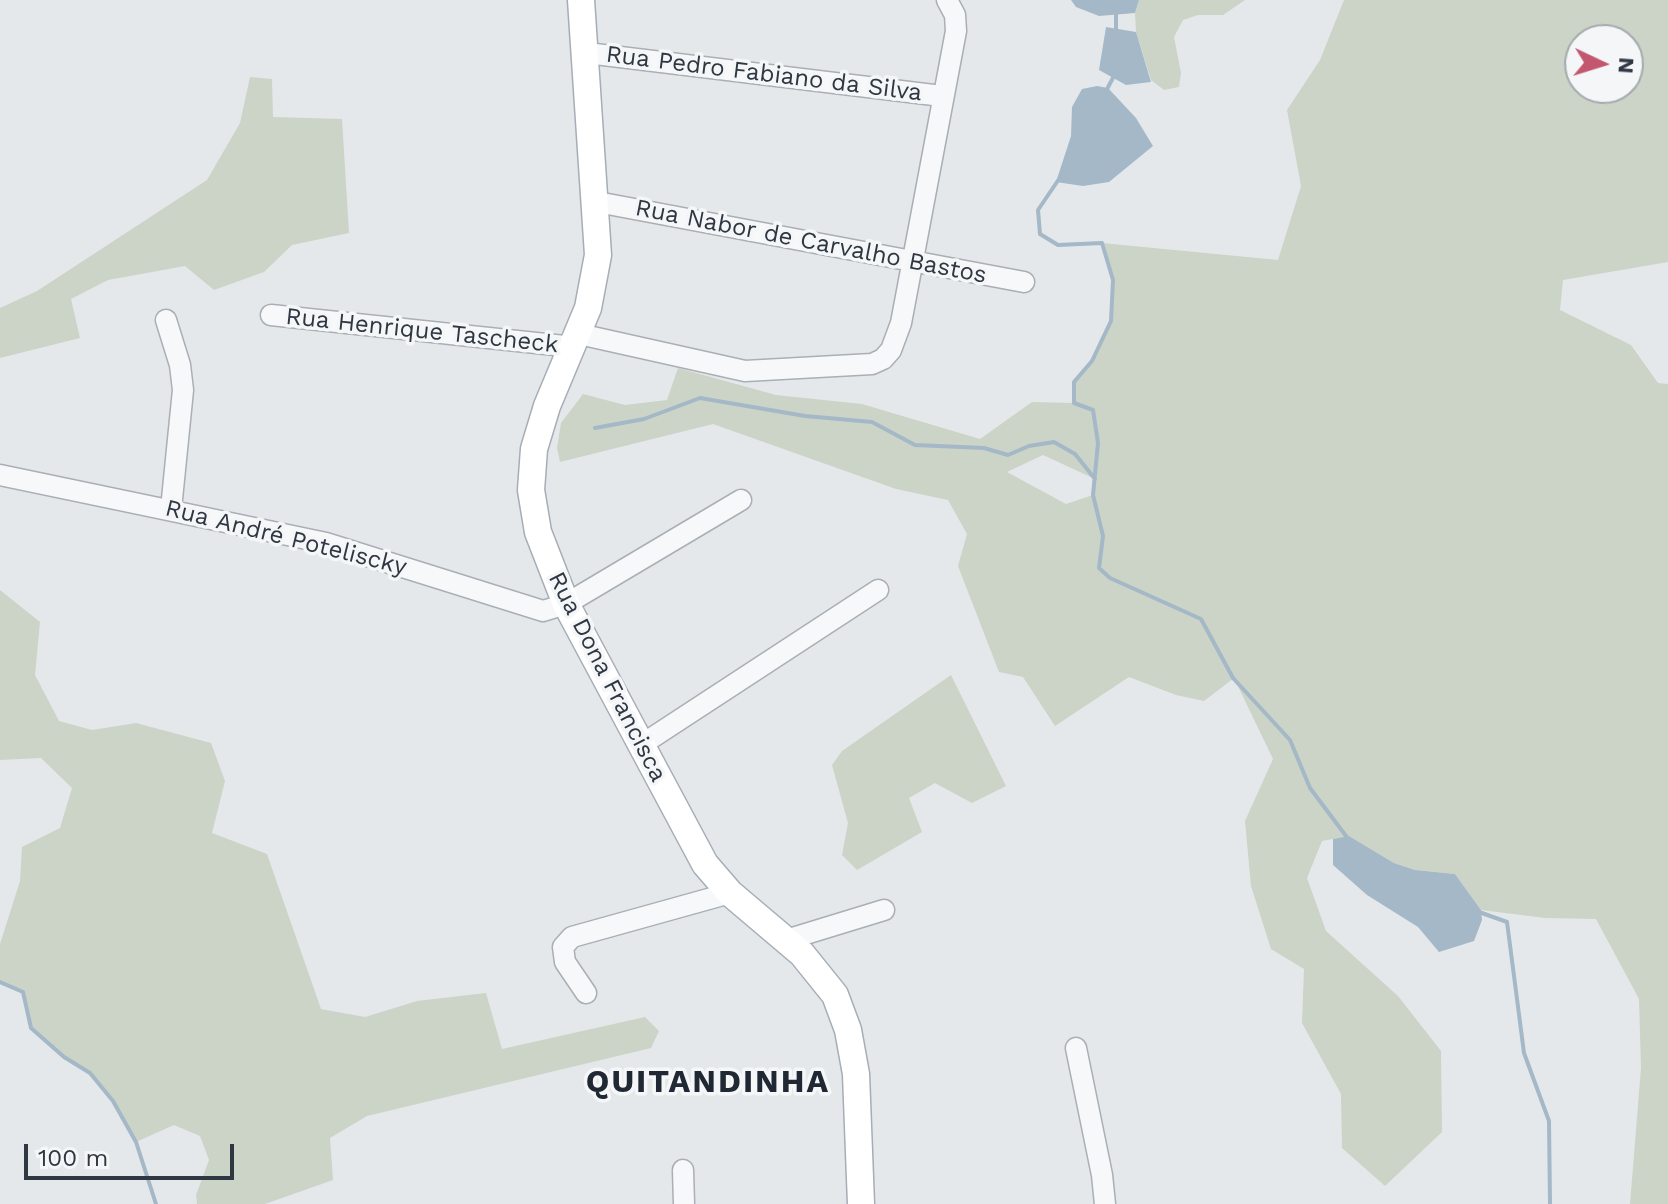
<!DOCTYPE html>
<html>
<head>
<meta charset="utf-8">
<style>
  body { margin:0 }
  #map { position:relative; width:1668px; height:1204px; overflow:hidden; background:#e5e8eb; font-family:"Work Sans",sans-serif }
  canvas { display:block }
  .north { position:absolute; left:1564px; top:24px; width:80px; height:80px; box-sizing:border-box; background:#f4f6f8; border:2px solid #a5aaaf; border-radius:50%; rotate:94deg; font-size:22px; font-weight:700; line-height:32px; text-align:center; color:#2e3742 }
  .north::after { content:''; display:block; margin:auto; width:28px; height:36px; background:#c3576f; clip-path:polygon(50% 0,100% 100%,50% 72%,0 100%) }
  .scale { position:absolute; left:24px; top:1144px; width:210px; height:36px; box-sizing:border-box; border:4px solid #2e3742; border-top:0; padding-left:10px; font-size:24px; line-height:28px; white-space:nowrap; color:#2e3742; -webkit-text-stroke:6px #f4f6f8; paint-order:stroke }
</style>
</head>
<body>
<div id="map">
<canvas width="1668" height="1204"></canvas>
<div class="north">N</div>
<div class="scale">100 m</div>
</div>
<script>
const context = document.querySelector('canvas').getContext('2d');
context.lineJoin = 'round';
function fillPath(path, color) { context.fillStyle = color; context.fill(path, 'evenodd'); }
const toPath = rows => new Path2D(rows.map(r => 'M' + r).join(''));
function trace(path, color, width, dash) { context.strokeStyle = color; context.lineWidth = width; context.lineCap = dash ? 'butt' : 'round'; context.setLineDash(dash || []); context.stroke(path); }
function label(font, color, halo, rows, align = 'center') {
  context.font = font + ' "Work Sans",sans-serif'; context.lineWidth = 7; context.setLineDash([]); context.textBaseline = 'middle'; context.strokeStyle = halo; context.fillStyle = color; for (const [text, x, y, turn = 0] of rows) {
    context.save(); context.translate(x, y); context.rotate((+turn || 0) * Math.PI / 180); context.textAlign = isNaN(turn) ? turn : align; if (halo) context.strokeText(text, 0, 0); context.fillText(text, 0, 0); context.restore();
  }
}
fillPath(toPath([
  [1139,0,1245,0,1223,15,1198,15,1183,20,1174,37,1181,73,1179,87,1164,90,1151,80,1136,32,1135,13],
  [1344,0,1668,0,1668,262,1563,280,1560,310,1631,345,1658,383,1668,384,1668,1204,1630,1204,1641,1068,1639,999,1596,919,1545,918,1481,910,1455,874,1415,870,1394,863,1349,836,1322,841,1307,878,1326,931,1398,996,1441,1051,1442,1132,1385,1186,1342,1148,1341,1094,1302,1023,1304,969,1271,949,1251,886,1245,821,1273,759,1234,678,1204,701,1176,695,1129,677,1055,726,1023,677,999,672,958,566,967,534,948,500,896,489,713,424,560,462,557,448,561,423,583,394,625,405,667,400,678,368,776,395,862,404,980,439,1032,402,1074,403,1074,382,1092,361,1111,321,1113,280,1102,243,1278,260,1301,186,1287,110,1320,60],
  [1580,40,1628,40,1628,88,1580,88],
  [1043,455,1095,479,1093,495,1066,504,1007,472],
  [250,77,272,79,273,117,342,119,349,233,292,245,264,272,214,290,185,266,108,280,71,299,80,338,0,358,0,308,37,291,207,180,240,123],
  [0,590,40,622,35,675,59,721,92,730,136,723,211,743,225,781,212,833,267,854,321,1009,365,1017,417,1001,486,993,502,1049,645,1017,659,1031,651,1048,367,1116,330,1138,333,1180,265,1204,197,1204,196,1195,209,1160,200,1136,174,1125,136,1142,113,1101,90,1073,64,1057,31,1028,23,992,0,982,0,944,20,881,22,847,60,828,72,788,41,758,0,760],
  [951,675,1006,786,972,803,935,783,909,798,922,832,857,870,842,855,848,823,832,765,842,751]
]), '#cbd4c7');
fillPath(toPath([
  [1071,0,1139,0,1135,13,1099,16,1076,7],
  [1106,27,1136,32,1151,82,1126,85,1099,70],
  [1097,86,1108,88,1136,118,1153,146,1109,182,1083,186,1056,182,1071,136,1072,107,1082,89],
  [1349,836,1394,863,1415,870,1455,874,1481,910,1482,920,1474,941,1439,952,1418,927,1367,895,1333,865,1333,839]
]), '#a4b8c7');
trace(toPath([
  [1116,0,1116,34],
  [1106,91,1115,74],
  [1059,179,1038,210,1040,234,1058,245,1102,243,1113,280,1111,321,1092,361,1074,382,1074,403,1093,410,1098,443,1093,495,1103,536,1099,568,1110,578,1201,619,1233,678,1290,740,1310,788,1349,840],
  [595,428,644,419,700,398,805,416,872,422,915,445,984,448,1008,455,1029,446,1054,442,1075,454,1095,479],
  [1479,912,1507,922,1524,1053,1549,1121,1550,1204],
  [0,982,23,992,31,1028,64,1057,90,1073,113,1101,136,1142,156,1204]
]), '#a4b8c7', 4);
const minor = toPath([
  [587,53,942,96],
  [597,202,1024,282],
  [271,315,574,347],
  [166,320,180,365,183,390,171,509],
  [579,334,745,371,872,364,883,359,891,350,901,323,956,31,955,15,947,0],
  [0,475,326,543,543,611,566,604,741,500],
  [641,745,878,590],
  [786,940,884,910],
  [586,993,565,962,563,947,572,937,730,893],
  [1076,1048,1102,1175,1105,1204],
  [683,1170,684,1204]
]);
const major = toPath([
  [581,0,598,255,588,308,547,406,534,449,531,490,538,532,566,604,705,864,730,893,802,954,835,995,848,1030,856,1074,861,1204]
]);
trace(minor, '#aaafb5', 23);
trace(major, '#a5adb6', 29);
trace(minor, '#f7f8fa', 20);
trace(major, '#fff', 26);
label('24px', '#2e3742', '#f4f6f8', [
  ["Rua Pedro Fabiano da Silva",764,74,7],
  ["Rua Nabor de Carvalho Bastos",811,242,11],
  ["Rua Henrique Tascheck",422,331,6],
  ["Rua André Poteliscky",286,538,14],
  ["Rua Dona Francisca",607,677,63]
]);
context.letterSpacing = '2px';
label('bold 32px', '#202833', '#f4f6f8', [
  ["QUITANDINHA",708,1083]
]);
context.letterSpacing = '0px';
</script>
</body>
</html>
